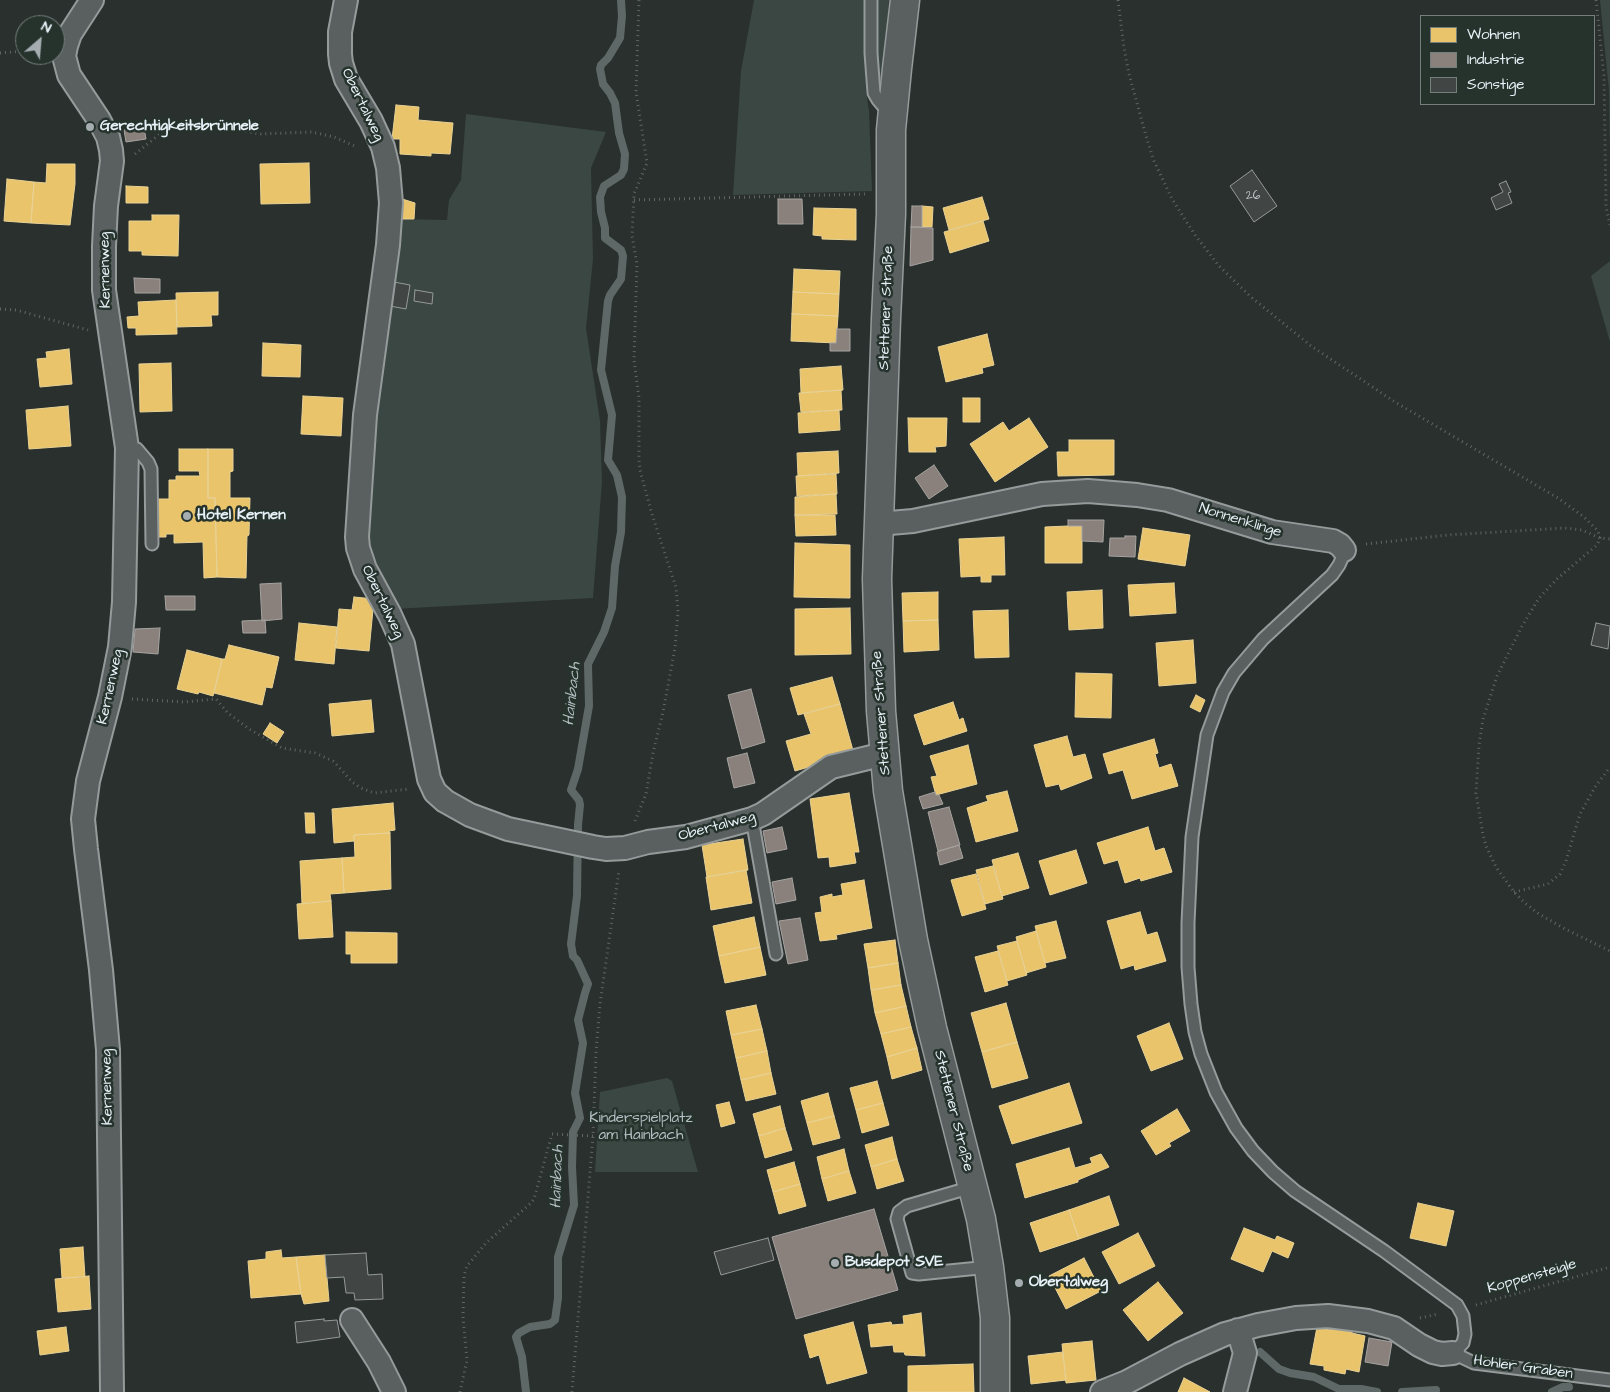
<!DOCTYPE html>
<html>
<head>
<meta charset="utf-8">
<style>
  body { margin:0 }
  #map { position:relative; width:1610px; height:1392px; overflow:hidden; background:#29302d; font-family:"Architects Daughter",sans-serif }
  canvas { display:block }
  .legend { position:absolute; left:1420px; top:15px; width:175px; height:90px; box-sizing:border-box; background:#26332d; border:1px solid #747f7e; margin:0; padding:6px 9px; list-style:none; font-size:15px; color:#e8f1f8 }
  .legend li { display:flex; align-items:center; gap:10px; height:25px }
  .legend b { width:25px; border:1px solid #747f7e }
  .north { position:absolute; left:15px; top:15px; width:50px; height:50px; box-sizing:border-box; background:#26332d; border:1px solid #747f7e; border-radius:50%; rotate:27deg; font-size:14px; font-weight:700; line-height:20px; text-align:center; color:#e8f1f8 }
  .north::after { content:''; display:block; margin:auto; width:18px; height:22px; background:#a5adb1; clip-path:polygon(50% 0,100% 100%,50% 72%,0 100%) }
</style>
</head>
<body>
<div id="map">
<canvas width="1610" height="1392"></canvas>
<ul class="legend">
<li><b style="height:14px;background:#e9c46a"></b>Wohnen</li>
<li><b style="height:14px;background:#8a817c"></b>Industrie</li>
<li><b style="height:14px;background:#414644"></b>Sonstige</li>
</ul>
<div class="north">N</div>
</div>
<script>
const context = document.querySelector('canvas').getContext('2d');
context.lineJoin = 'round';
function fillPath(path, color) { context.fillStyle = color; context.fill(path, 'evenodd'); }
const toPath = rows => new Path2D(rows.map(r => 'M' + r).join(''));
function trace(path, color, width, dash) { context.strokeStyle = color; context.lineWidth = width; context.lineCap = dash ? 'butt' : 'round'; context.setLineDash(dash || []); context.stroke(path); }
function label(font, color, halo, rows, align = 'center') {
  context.font = font + ' "Architects Daughter",sans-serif'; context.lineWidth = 5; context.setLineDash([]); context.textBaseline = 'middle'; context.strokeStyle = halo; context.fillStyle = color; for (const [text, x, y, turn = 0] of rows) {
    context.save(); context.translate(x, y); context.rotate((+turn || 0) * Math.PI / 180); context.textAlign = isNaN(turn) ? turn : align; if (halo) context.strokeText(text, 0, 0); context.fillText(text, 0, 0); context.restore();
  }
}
fillPath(toPath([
  [754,0,864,0,866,91,869,111,872,191,733,195,741,71],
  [877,0,889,0,883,77,882,79,879,77,878,68],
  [1600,0,1610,0,1610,155,1609,91],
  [466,114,606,132,591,168,593,259,586,328,600,421,602,482,593,598,394,609,363,548,396,219,447,220,449,200,461,180],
  [1610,261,1610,342,1591,276],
  [667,1078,672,1081,698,1172,595,1172,600,1092]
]), '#3b4743');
const homes = toPath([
  [396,105,419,107,418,120,453,123,450,154,431,153,431,156,400,154,400,139,392,139,396,105],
  [309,163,310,203,261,204,260,164,309,163],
  [47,164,75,164,75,184,70,225,31,223,34,182,46,183,47,164],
  [7,179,34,182,31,223,4,221,7,179],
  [126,186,148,187,148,203,126,203,126,186],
  [982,197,989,219,949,230,943,208,982,197],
  [399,198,415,203,414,219,399,219,399,198],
  [922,206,933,207,932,227,922,227,922,206],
  [814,208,856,209,856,240,822,239,822,236,813,235,814,208],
  [152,215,179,215,178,256,142,255,142,251,129,251,129,221,152,221,152,215],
  [983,221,989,241,950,253,944,232,983,221],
  [794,269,840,271,839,294,793,292,794,269],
  [218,292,218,315,211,315,212,326,177,327,176,293,218,292],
  [793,292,839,294,838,316,792,314,793,292],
  [176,300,177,334,136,335,136,328,128,328,127,317,139,316,138,302,176,300],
  [792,314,838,316,836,343,791,341,792,314],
  [987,334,994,365,982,368,983,373,946,382,938,347,987,334],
  [263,343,301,345,300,377,262,376,263,343],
  [69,349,72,384,40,387,37,359,47,358,46,352,69,349],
  [171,363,172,411,140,412,139,364,171,363],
  [841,366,843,390,801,393,800,369,841,366],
  [841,390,842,410,801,412,799,393,841,390],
  [303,396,343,398,341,436,301,434,303,396],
  [963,398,980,398,980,422,963,422,963,398],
  [68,406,71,446,29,449,26,410,68,406],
  [839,410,840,430,799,433,798,413,839,410],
  [908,418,947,418,946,446,935,447,936,452,909,452,908,418],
  [1029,418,1048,447,995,482,970,444,1003,422,1009,431,1029,418],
  [1069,440,1114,440,1114,475,1058,476,1057,452,1069,452,1069,440],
  [179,449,208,449,208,498,215,498,217,577,204,578,203,542,174,543,174,534,166,534,166,537,158,537,157,499,169,499,169,480,176,480,176,476,200,476,199,471,179,471,179,449],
  [208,449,233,449,233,471,230,472,230,498,250,498,249,535,247,536,246,578,217,577,215,498,208,498,208,449],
  [838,451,839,473,798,476,797,453,838,451],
  [836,474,837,494,797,496,796,476,836,474],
  [836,494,837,514,795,515,795,497,836,494],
  [795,515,835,515,836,535,796,536,795,515],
  [1068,526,1082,526,1082,563,1045,563,1045,527,1068,526],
  [1143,528,1190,535,1185,566,1138,559,1143,528],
  [1004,537,1005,575,991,575,991,582,981,582,981,576,961,577,959,539,1004,537],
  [795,543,850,545,850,598,794,597,795,543],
  [1174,583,1176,613,1130,616,1128,585,1174,583],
  [1102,590,1103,628,1069,630,1067,592,1102,590],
  [938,592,938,620,903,621,902,593,938,592],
  [354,597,374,599,369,651,336,648,339,609,352,610,354,597],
  [850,608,851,654,795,655,795,609,850,608],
  [1008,610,1009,657,975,658,973,611,1008,610],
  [938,620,939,650,904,652,903,621,938,620],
  [299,623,337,627,334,664,295,660,299,623],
  [1193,640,1196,683,1159,686,1156,643,1193,640],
  [229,645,279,657,272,688,266,687,262,705,214,693,222,659,225,659,229,645],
  [187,650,222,659,213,696,199,692,198,694,177,689,187,650],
  [1076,673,1112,674,1111,718,1075,717,1076,673],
  [832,677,840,704,798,715,790,688,832,677],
  [1196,695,1205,700,1200,712,1190,707,1196,695],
  [371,700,374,732,332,736,329,704,371,700],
  [953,702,959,720,963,718,967,731,924,745,914,715,953,702],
  [840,704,854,754,795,771,786,741,811,734,804,714,840,704],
  [270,723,284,732,277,743,263,734,270,723],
  [1067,736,1073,757,1085,754,1092,778,1061,790,1059,784,1046,787,1034,745,1067,736],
  [1154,739,1158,753,1155,754,1159,768,1171,764,1178,786,1132,799,1123,770,1109,774,1103,754,1154,739],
  [968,745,977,784,936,795,931,777,937,776,930,756,968,745],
  [1007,791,1018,831,976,842,967,808,988,801,986,796,1007,791],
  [849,793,859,852,854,852,856,863,830,867,829,857,818,858,810,799,849,793],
  [393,803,395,830,389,831,390,833,354,835,354,841,334,843,332,809,393,803],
  [305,813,314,813,315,833,306,833,305,813],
  [1148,827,1155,851,1164,848,1172,872,1141,881,1140,878,1125,883,1118,860,1104,864,1097,843,1148,827],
  [390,833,391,889,344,893,342,858,355,857,354,835,390,833],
  [743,839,748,870,707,877,702,845,743,839],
  [1076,850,1087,883,1050,895,1039,861,1076,850],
  [1018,853,1029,888,1002,896,992,860,1018,853],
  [342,858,344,893,330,894,331,901,302,904,300,861,342,858],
  [993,866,1003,899,985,904,976,870,993,866],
  [746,870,752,903,711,910,706,877,746,870],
  [976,874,986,909,962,916,951,880,976,874],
  [864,880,872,928,836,935,837,939,820,941,815,913,822,912,820,897,832,894,832,897,843,895,841,884,864,880],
  [331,901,333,937,299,939,297,904,331,901],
  [1140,912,1147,935,1157,932,1166,961,1135,970,1134,965,1121,969,1107,921,1140,912],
  [754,917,760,947,719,956,713,926,754,917],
  [1056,921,1066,958,1045,963,1035,926,1056,921],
  [1036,931,1046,967,1026,973,1016,937,1036,931],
  [346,932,397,933,397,963,351,963,351,954,346,954,346,932],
  [895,940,898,963,868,968,864,944,895,940],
  [1017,941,1027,975,1007,981,997,946,1017,941],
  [760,947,766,975,725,983,719,956,760,947],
  [998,951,1008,985,985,992,975,957,998,951],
  [898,963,901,985,871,990,868,968,898,963],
  [901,985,906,1006,875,1013,871,990,901,985],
  [1006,1003,1017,1042,982,1052,971,1013,1006,1003],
  [756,1005,762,1029,731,1035,726,1011,756,1005],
  [906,1006,911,1027,881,1034,875,1013,906,1006],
  [1169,1023,1183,1059,1151,1071,1137,1036,1169,1023],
  [911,1027,917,1048,887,1057,881,1034,911,1027],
  [762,1029,767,1051,736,1058,731,1035,762,1029],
  [1017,1042,1028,1078,992,1088,982,1052,1017,1042],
  [917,1048,922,1070,892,1079,887,1057,917,1048],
  [767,1051,771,1073,741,1080,736,1058,767,1051],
  [771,1073,776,1094,746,1101,741,1080,771,1073],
  [877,1081,883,1103,856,1110,850,1088,877,1081],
  [1069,1083,1082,1123,1012,1144,999,1106,1069,1083],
  [828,1093,834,1116,807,1123,801,1101,828,1093],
  [729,1102,735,1123,721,1127,716,1105,729,1102],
  [883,1103,889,1125,862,1133,856,1110,883,1103],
  [780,1106,785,1128,759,1136,753,1114,780,1106],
  [1177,1109,1190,1131,1169,1143,1171,1146,1156,1155,1141,1131,1177,1109],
  [834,1116,840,1138,813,1145,807,1123,834,1116],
  [785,1128,792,1150,765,1158,759,1136,785,1128],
  [892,1137,897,1159,871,1167,865,1145,892,1137],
  [1069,1148,1075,1168,1092,1163,1090,1158,1101,1154,1109,1167,1078,1180,1078,1182,1025,1198,1016,1164,1069,1148],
  [844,1149,849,1171,822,1179,817,1157,844,1149],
  [897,1159,904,1181,877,1189,871,1167,897,1159],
  [794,1162,800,1184,773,1192,767,1170,794,1162],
  [849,1171,856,1193,828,1201,822,1179,849,1171],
  [800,1184,806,1206,779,1214,773,1192,800,1184],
  [1109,1196,1119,1225,1079,1239,1069,1210,1109,1196],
  [1418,1203,1454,1211,1446,1246,1410,1238,1418,1203],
  [1069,1210,1079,1239,1040,1252,1030,1223,1069,1210],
  [1244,1228,1275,1240,1277,1236,1294,1243,1288,1258,1272,1251,1263,1272,1231,1259,1244,1228],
  [1138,1233,1155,1266,1119,1284,1102,1252,1138,1233],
  [83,1247,85,1277,62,1278,60,1249,83,1247],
  [281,1250,282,1258,296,1257,301,1294,251,1298,248,1261,266,1259,266,1252,281,1250],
  [325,1255,329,1301,304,1304,301,1294,296,1257,325,1255],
  [1084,1258,1101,1291,1066,1309,1049,1276,1084,1258],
  [89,1276,91,1309,58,1312,55,1279,89,1276],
  [1158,1282,1183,1313,1148,1341,1123,1310,1158,1282],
  [921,1313,925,1356,905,1355,904,1352,894,1352,893,1345,871,1347,868,1325,891,1322,892,1325,904,1324,903,1316,921,1313],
  [853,1322,867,1373,827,1384,819,1355,810,1358,804,1335,853,1322],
  [1331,1326,1352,1330,1352,1333,1365,1336,1359,1372,1346,1369,1345,1374,1324,1370,1324,1366,1310,1364,1317,1327,1330,1330,1331,1326],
  [66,1327,69,1351,40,1355,37,1331,66,1327],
  [1092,1341,1096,1380,1066,1383,1062,1344,1092,1341],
  [1063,1352,1066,1380,1031,1384,1028,1356,1063,1352],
  [973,1364,974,1392,908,1392,908,1366,973,1364],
  [1184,1378,1210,1392,1178,1392,1184,1378]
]);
fillPath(homes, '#e9c46a');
trace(homes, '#e9d295', 1);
const industry = toPath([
  [144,127,146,139,126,142,124,130,144,127],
  [778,199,802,199,803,224,778,224,778,199],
  [912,206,922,206,922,227,911,227,912,206],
  [911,227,933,228,933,260,910,266,911,227],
  [134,278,160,279,160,293,135,293,134,278],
  [837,329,850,329,850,351,830,351,830,343,836,343,837,329],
  [934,465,948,486,929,499,915,478,934,465],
  [1068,520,1104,520,1103,542,1082,541,1082,526,1068,526,1068,520],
  [1125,536,1136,536,1135,557,1109,556,1110,538,1125,538,1125,536],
  [281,583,282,619,262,621,260,584,281,583],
  [165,596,195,596,195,610,166,610,165,596],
  [265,620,266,633,243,633,242,621,265,620],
  [160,628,158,654,133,652,135,629,160,628],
  [751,689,765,742,742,749,728,695,751,689],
  [747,753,755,783,734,788,727,758,747,753],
  [935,792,936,795,939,795,943,804,923,809,919,797,935,792],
  [949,807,960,845,938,851,928,812,949,807],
  [782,827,787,849,767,853,763,831,782,827],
  [959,845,963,858,940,865,937,852,959,845],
  [792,878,796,900,776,904,772,882,792,878],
  [800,918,808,960,788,964,779,921,800,918],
  [874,1209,898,1290,796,1319,772,1237,874,1209],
  [1369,1338,1392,1342,1388,1366,1365,1362,1369,1338]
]);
fillPath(industry, '#8a817c');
trace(industry, '#a6a3a1', 1);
trace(toPath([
  [1260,1352,1279,1369,1290,1373,1314,1377,1339,1389,1361,1389,1377,1392],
  [526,1392,522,1357,516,1337,519,1333,530,1327,550,1324,555,1320,558,1298,558,1257,574,1205,572,1167,573,1132,580,1118,575,1093,583,1043,578,1020,585,993,588,984,577,960,573,956,571,944,577,896,578,825,580,805,579,800,571,790,578,769,589,706,588,664,604,632,612,608,615,566,621,532,622,497,617,475,608,460,612,415,601,370,608,301,610,295,621,279,623,256,621,250,605,238,605,228,601,212,600,197,604,186,621,175,624,169,625,154,619,133,615,103,610,93,603,84,600,69,601,65,608,58,620,38,622,16,621,0],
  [1402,1392,1436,1390],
  [1552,1392,1563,1387,1569,1387]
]), '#5e6967', 8);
const building = toPath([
  [1252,170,1277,206,1254,222,1230,186,1252,170],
  [1506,181,1511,192,1508,193,1512,203,1496,210,1491,198,1503,192,1499,184,1506,181],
  [394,282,410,285,406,309,390,306,394,282],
  [415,290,433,293,432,304,414,301,415,290],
  [1596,623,1610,626,1608,649,1591,645,1596,623],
  [768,1238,774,1260,721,1275,714,1252,768,1238],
  [366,1253,368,1275,382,1274,383,1299,355,1300,354,1293,346,1293,344,1277,327,1278,325,1255,366,1253],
  [324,1319,324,1321,337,1320,340,1337,297,1343,295,1322,324,1319]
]);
fillPath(building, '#414644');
trace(building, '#959a9a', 1);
const service = toPath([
  [871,0,871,53,874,93,878,100,889,113],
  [127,448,137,449,148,462,151,469,152,544],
  [1344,550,1343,556,1339,565,1332,575,1263,639,1234,673,1223,692,1207,735,1192,837,1188,923,1188,967,1191,1004,1195,1032,1201,1054,1216,1092,1236,1128,1253,1151,1273,1172,1295,1191,1384,1251,1457,1305,1463,1316,1465,1334,1463,1343,1453,1353,1474,1363,1610,1380],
  [752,819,776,954],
  [972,1187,907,1206,899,1212,897,1219,912,1273,919,1274,989,1267]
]);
const minor = toPath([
  [92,0,70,34,66,46,64,56,69,75,99,120,108,137,111,150,112,161,106,206,104,246,104,290,127,448,124,602,120,647,110,697,88,781,83,819,86,849,101,970,108,1050,112,1392],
  [346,0,340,32,340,54,341,63,346,79,371,121,383,147,388,168,391,203,388,245,365,415,357,537,358,548,365,569,390,615,403,644,429,779,435,792,445,801,470,815,508,829,593,847,606,849,625,848,648,842,686,837,752,819,763,814,831,767,884,754],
  [878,524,913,521,1042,494,1088,491,1137,495,1168,500,1272,532,1333,541,1340,545,1344,550],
  [352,1320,379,1362,394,1392],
  [1102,1392,1127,1382,1180,1354,1225,1334,1258,1325,1296,1318,1328,1316,1368,1321,1394,1328,1419,1345,1433,1352,1442,1354,1453,1353],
  [1235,1392,1245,1353,1238,1330]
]);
const secondary = toPath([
  [905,0,897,69,891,130,891,214,886,319,877,579,881,711,888,791,913,940,932,1028,981,1219,989,1267,995,1318,995,1392]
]);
trace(service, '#959a9a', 15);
trace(minor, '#959a9a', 26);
trace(secondary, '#959a9a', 31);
trace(toPath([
  [1118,0,1124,48,1129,74,1146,136,1154,161,1172,199,1195,235,1219,266,1251,297,1311,346,1395,402,1558,498,1584,517,1598,531,1600,538,1597,545,1557,579,1539,598,1521,628,1497,676,1483,719,1479,745,1476,793,1483,835,1486,846,1496,867,1514,892,1525,903,1539,914,1565,929,1610,951],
  [1596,0,1604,76,1606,207,1610,225],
  [0,53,25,51],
  [135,154,165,130,180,126,195,125,221,127,260,134,312,132,334,137,357,147],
  [634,200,866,194],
  [0,309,16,310,88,330],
  [1366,544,1448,535,1565,528,1582,530,1600,538,1610,539],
  [132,699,184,702,216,699,228,713,249,729,282,748,315,753,333,761,337,765,352,782,361,788,374,793,409,789],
  [635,821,646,794,653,753,663,712,675,648,678,612,676,587,651,511,640,470,639,459,639,398,634,360,637,264,632,236,634,194,647,163,636,92,639,0],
  [1514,892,1548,884,1560,874,1566,861,1580,814,1595,787,1610,767],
  [1476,1305,1610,1267],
  [1420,1318,1438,1314],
  [460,1392,467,1360,463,1317,464,1275,467,1266,486,1243,531,1203,534,1199,552,1134,593,1136],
  [572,1392,593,1136,596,1052,600,1004,619,870]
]), '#626665', 3, [1, 4]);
trace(service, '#5a6060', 11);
trace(minor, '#5a6060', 22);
trace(secondary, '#5a6060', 28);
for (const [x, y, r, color] of [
  [90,127,5,"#a5adb1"],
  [187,516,5,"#a5adb1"],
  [835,1263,5,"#a5adb1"],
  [1019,1283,5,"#a5adb1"]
]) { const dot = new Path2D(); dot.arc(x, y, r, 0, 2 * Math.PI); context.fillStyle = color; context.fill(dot); trace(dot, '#26332d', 2); }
label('12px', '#bec6cb', null, [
  ["26",1253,196]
]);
label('15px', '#e8f1f8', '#26332d', [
  ["Obertalweg",362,105,64],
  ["Kernenweg",106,270,-91],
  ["Stettener Straße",887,308,-88],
  ["Nonnenklinge",1240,521,17],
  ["Obertalweg",382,602,64],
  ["Kernenweg",111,687,-78],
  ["Stettener Straße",882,713,-94],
  ["Obertalweg",717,827,-15],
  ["Kernenweg",108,1087,-91],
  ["Stettener Straße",953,1111,76],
  ["Koppensteigle",1532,1277,-16],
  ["Hohler Graben",1523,1368,8]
]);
label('bold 15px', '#e8f1f8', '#26332d', [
  ["Gerechtigkeitsbrünnele",100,127],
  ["Hotel Kernen",197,516],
  ["Busdepot SVE",845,1263],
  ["Obertalweg",1029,1283]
], 'left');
label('15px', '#b5bfc3', '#26332d', [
  ["Kinderspielplatz",641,1119],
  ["am Hainbach",641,1136]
]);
label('italic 16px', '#b3bdc0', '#26332d', [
  ["Hainbach",573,694,-84],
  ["Hainbach",558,1177,-88]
]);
</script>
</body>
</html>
